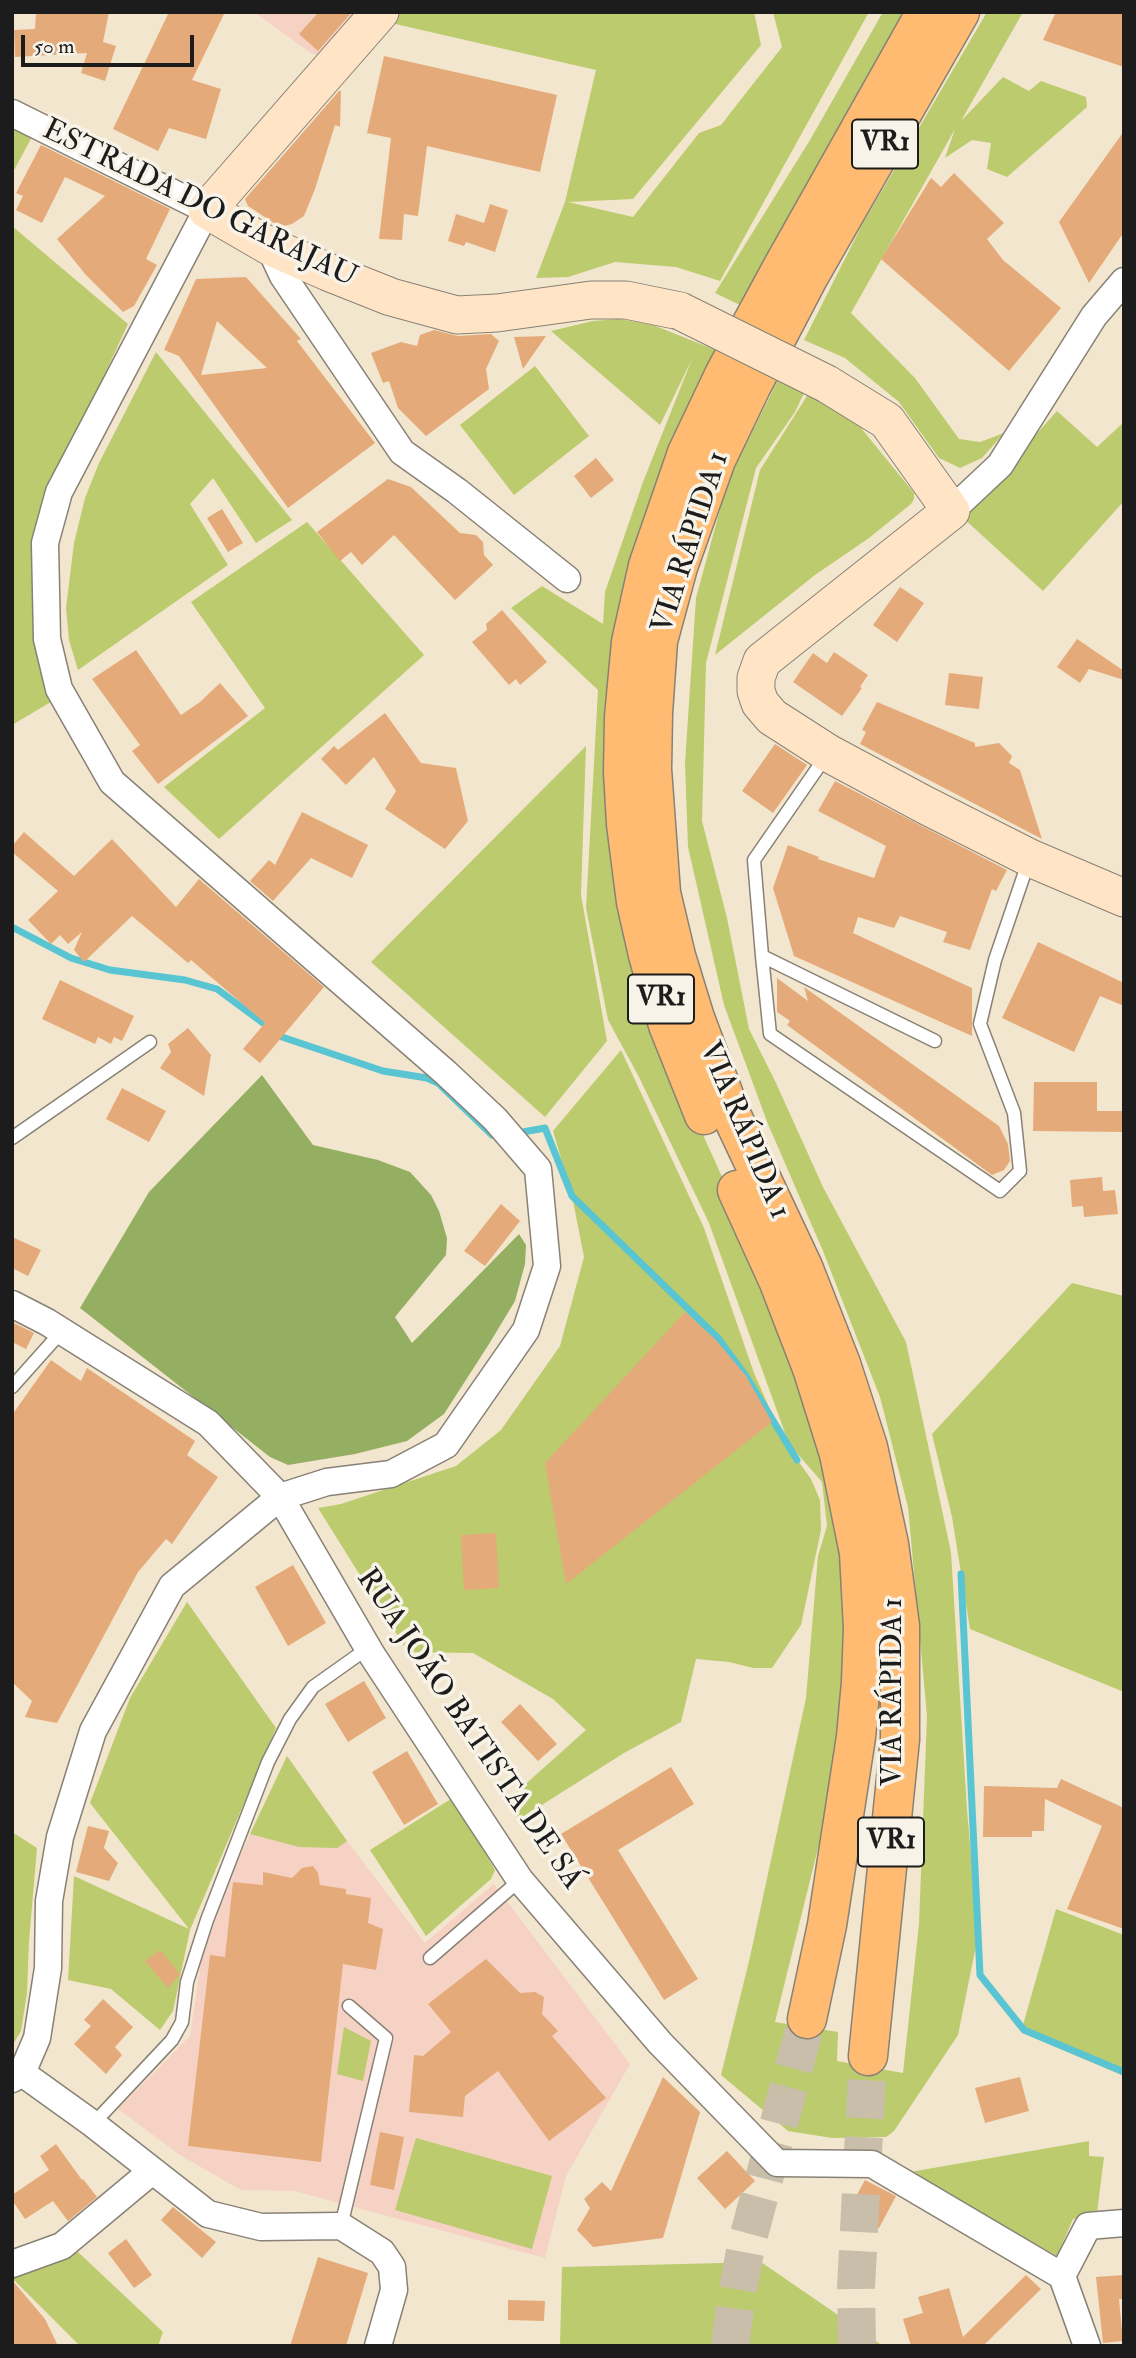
<!DOCTYPE html>
<html>
<head>
<meta charset="utf-8">
<style>
  body { margin:0 }
  #map { position:relative; width:1136px; height:2358px; overflow:hidden; background:#f3e6ce; font-family:"IM FELL Double Pica",serif }
  canvas { display:block }
  .frame { position:absolute; inset:0; border:14px solid #1c1c1c; pointer-events:none }
  .scale { position:absolute; left:21px; top:35px; width:173px; height:32px; box-sizing:border-box; border:4px solid #1c1c1c; border-top:0; padding-left:9px; font-size:21px; line-height:24px; white-space:nowrap; color:#1c1c1c; -webkit-text-stroke:5px #f7f3e8; paint-order:stroke }
</style>
</head>
<body>
<div id="map">
<canvas width="1136" height="2358"></canvas>
<div class="frame"></div>
<div class="scale">50 m</div>
</div>
<script>
const context = document.querySelector('canvas').getContext('2d');
context.lineJoin = 'round';
function fillPath(path, color) { context.fillStyle = color; context.fill(path, 'evenodd'); }
const toPath = rows => new Path2D(rows.map(r => 'M' + r).join(''));
function trace(path, color, width, dash) { context.strokeStyle = color; context.lineWidth = width; context.lineCap = dash ? 'butt' : 'round'; context.setLineDash(dash || []); context.stroke(path); }
function label(font, color, halo, rows, align = 'center') {
  context.font = font + ' "IM FELL Double Pica",serif'; context.lineWidth = 7; context.setLineDash([]); context.textBaseline = 'middle'; context.strokeStyle = halo; context.fillStyle = color; for (const [text, x, y, turn = 0] of rows) {
    context.save(); context.translate(x, y); context.rotate((+turn || 0) * Math.PI / 180); context.textAlign = isNaN(turn) ? turn : align; if (halo) context.strokeText(text, 0, 0); context.fillText(text, 0, 0); context.restore();
  }
}
fillPath(toPath([
  [254,12,361,12,320,56,312,54],
  [287,1756,347,1841,425,1943,494,1884,630,2064,566,2176,545,2258,294,2191,241,2190,180,2155,118,2109,190,2036,201,1961,233,1871]
]), '#f6d2c4');
fillPath(toPath([
  [401,12,754,12,761,45,633,199,568,202,633,217,699,133,721,125,782,47,773,12,869,12,720,281,676,267,615,262,568,277,536,278,565,202,596,70,391,23],
  [883,12,907,12,740,305,715,293,810,140],
  [987,12,1023,12,961,121,1003,77,1029,91,1041,81,1086,97,1087,107,1007,177,987,169,991,143,972,140,945,158,955,129,851,313,915,378,959,439,980,442,1004,433,982,458,960,468,939,458,899,402,845,358,804,340,863,223],
  [12,124,34,133,12,174],
  [12,226,128,324,42,509,56,699,12,725],
  [619,319,653,325,718,351,641,526,619,647,679,1082,778,1300,835,1485,848,1603,840,1737,823,1828,775,2022,838,2032,837,2061,903,2073,919,1924,927,1716,908,1507,880,1397,823,1251,768,1124,724,1005,688,847,685,763,696,598,728,480,778,380,804,393,795,412,756,468,706,663,702,821,727,918,749,1029,776,1083,823,1187,906,1342,951,1552,967,1810,978,1936,958,2035,894,2131,886,2137,832,2138,788,2131,721,2075,750,1957,806,1698,818,1556,827,1526,822,1482,789,1444,709,1223,639,1077,608,1020,586,908,598,690,511,608,542,586,603,624,605,592,643,482,692,359,660,425,551,331,593,321],
  [156,352,292,520,256,543,213,478,190,504,228,565,78,670,69,640,66,608,74,543,85,498,99,463],
  [535,366,589,436,514,495,460,425],
  [807,396,830,402,857,423,914,493,914,499,911,504,869,538,815,575,715,655,760,470],
  [1057,411,1097,447,1124,422,1124,501,1043,591,962,517],
  [307,522,424,655,219,839,164,787,265,708,191,602],
  [586,746,581,895,607,1041,545,1117,371,962],
  [621,1050,704,1228,754,1373,784,1441,811,1479,820,1500,821,1530,801,1625,772,1668,753,1668,729,1662,696,1659,681,1722,624,1753,518,1820,510,1798,586,1730,553,1699,473,1653,408,1652,318,1508,341,1504,456,1466,501,1430,560,1346,584,1257,572,1196,553,1131],
  [1072,1283,1124,1296,1124,1692,970,1629,952,1517,932,1434],
  [187,1602,276,1728,190,1930,173,2011,160,2030,111,1989,68,1980,74,1876,189,1929,90,1803,130,1698],
  [287,1756,347,1841,337,1848,299,1847,250,1834],
  [454,1797,495,1870,491,1879,426,1936,370,1850],
  [12,1832,37,1848,29,1941,27,1993,21,2031,12,2046],
  [1056,1909,1124,1935,1124,2076,1021,2032],
  [344,2027,371,2041,363,2081,337,2074],
  [416,2138,552,2176,532,2249,395,2210],
  [1089,2141,1089,2156,1104,2157,1097,2213,1073,2219,1057,2256,910,2172],
  [78,2252,163,2332,158,2346,80,2346,12,2278,12,2273],
  [761,2262,883,2346,560,2346,562,2267]
]), '#bbcb6e');
fillPath(toPath([
  [262,1075,313,1145,378,1160,410,1172,431,1195,439,1211,447,1238,446,1255,395,1317,412,1343,519,1234,526,1245,525,1264,515,1301,489,1344,444,1414,407,1441,355,1454,288,1465,270,1457,80,1308,149,1192]
]), '#94af61');
trace(toPath([
  [12,927,71,958,110,970,185,980,217,989,282,1037,383,1071,427,1078,438,1083,492,1135],
  [517,1133,545,1128,572,1196,718,1338,746,1376,797,1460],
  [961,1574,980,1975,1024,2030,1124,2072]
]), '#59c5d2', 7);
fillPath(toPath([
  [36,12,109,12,103,42,116,46,105,81,81,73,87,53,15,57,14,30,35,29],
  [169,12,225,12,192,80,221,89,206,139,169,128,158,151,113,129],
  [319,12,352,12,318,51,299,34],
  [1056,12,1124,12,1124,67,1043,40],
  [384,56,557,95,540,172,427,146,418,216,404,214,402,240,379,239,391,138,367,133],
  [339,91,341,91,340,127,335,125,315,189,304,216,292,224,280,227,248,206,245,199],
  [1124,131,1124,232,1089,283,1059,222],
  [41,145,170,209,146,259,157,265,134,306,123,312,85,274,57,239,105,196,65,177,42,223,16,210,23,196,16,193],
  [954,173,1004,223,987,239,1003,260,1061,308,1009,371,881,259,931,178,941,187],
  [490,204,508,210,495,252,466,242,464,246,448,241,456,214,484,223],
  [246,277,301,339,297,341,375,443,288,508,179,356,164,350,196,279],
  [217,321,267,368,201,375],
  [434,330,458,336,491,334,499,341,486,369,489,389,426,436,398,408,389,381,383,383,371,353,401,342,417,346,420,335],
  [546,336,523,369,514,337],
  [596,458,614,480,591,498,574,476],
  [388,479,411,487,460,533,476,535,483,542,484,555,493,565,455,600,394,535,362,565,351,552,340,561,317,532],
  [222,509,243,543,228,552,207,518],
  [900,587,924,603,897,642,873,625],
  [502,610,547,662,520,685,516,679,509,685,472,642,487,630,486,624],
  [1077,639,1124,671,1124,680,1089,669,1080,683,1057,667],
  [136,650,181,715,200,702,220,683,248,716,158,784,132,751,140,745,92,679],
  [834,652,868,675,860,687,862,688,842,716,793,682,813,653,827,663],
  [949,673,983,677,979,709,945,705],
  [877,702,975,743,975,747,999,743,1012,756,1009,763,1020,770,1042,839,860,744,866,732,862,730],
  [385,713,421,763,456,768,468,821,445,849,385,809,396,791,374,757,346,785,321,759,334,746,338,750],
  [775,744,807,765,773,813,742,791],
  [835,781,1007,870,996,891,992,889,970,950,943,942,947,932,900,916,894,928,858,917,853,933,972,988,972,1036,794,956,773,888,788,845,819,857,818,859,874,878,886,846,818,811],
  [302,812,368,845,352,878,311,858,273,901,250,881,269,860,275,865],
  [24,832,74,876,112,839,176,907,199,879,324,987,260,1063,243,1049,265,1023,191,960,188,963,132,916,84,962,74,950,82,932,68,944,60,935,51,944,28,920,58,891,12,852,12,846],
  [1038,942,1124,983,1124,1006,1100,996,1074,1052,1002,1018],
  [777,978,808,1001,804,987,999,1126,1008,1144,1010,1161,1004,1170,992,1175,787,1025,790,1021,777,1012],
  [60,980,134,1016,122,1041,114,1037,111,1044,98,1037,95,1044,42,1019],
  [188,1028,211,1055,204,1096,160,1068,171,1052,168,1044],
  [1034,1082,1097,1082,1097,1111,1124,1111,1124,1132,1033,1131],
  [122,1088,166,1111,149,1142,106,1119],
  [1102,1177,1103,1191,1115,1190,1118,1214,1084,1217,1083,1206,1072,1207,1070,1180],
  [501,1204,520,1221,485,1266,464,1251],
  [12,1237,41,1250,28,1276,12,1268],
  [685,1312,716,1340,746,1376,772,1422,566,1584,545,1463],
  [12,1322,34,1333,26,1349,12,1342],
  [51,1360,81,1381,87,1368,195,1441,187,1455,218,1477,172,1544,166,1539,138,1572,57,1723,25,1717,32,1701,12,1682,12,1415],
  [496,1533,499,1588,464,1590,461,1535],
  [293,1565,326,1623,288,1646,255,1587],
  [364,1681,386,1718,348,1742,325,1704],
  [520,1704,557,1744,538,1761,501,1722],
  [407,1751,438,1804,404,1825,372,1772],
  [671,1767,694,1804,618,1850,698,1979,664,2000,561,1834],
  [1061,1779,1124,1808,1124,1929,1067,1909,1102,1826,1045,1799,1044,1831,1032,1831,1032,1837,983,1837,984,1786,1057,1788],
  [88,1826,109,1831,104,1848,118,1863,109,1881,76,1872],
  [313,1866,318,1873,320,1885,346,1889,346,1894,371,1898,368,1923,383,1929,376,1970,343,1964,321,2162,188,2146,210,1955,225,1957,233,1882,263,1885,263,1872,292,1878,302,1868],
  [160,1950,180,1974,168,1988,145,1961],
  [486,1959,520,1993,535,1992,544,1997,542,2014,558,2031,552,2036,606,2098,549,2141,498,2071,465,2096,463,2117,409,2112,414,2055,423,2056,451,2032,428,2004],
  [103,1999,133,2027,115,2047,122,2055,106,2074,74,2044,91,2026,84,2020],
  [663,2077,700,2112,663,2238,593,2247,577,2230,590,2208,584,2199,602,2182,611,2191],
  [1020,2077,1029,2111,985,2123,975,2088],
  [380,2132,404,2137,394,2190,370,2185],
  [56,2144,82,2180,83,2179,97,2197,68,2221,53,2201,25,2219,12,2200,12,2195,49,2170,40,2156],
  [727,2151,755,2181,725,2209,697,2178],
  [865,2180,896,2196,879,2228,848,2211],
  [173,2207,216,2242,202,2258,161,2220],
  [126,2239,152,2275,134,2288,108,2253],
  [318,2257,368,2273,346,2346,290,2346],
  [1026,2275,1041,2289,983,2346,911,2346,903,2319,923,2313,918,2297,949,2288,963,2337],
  [1124,2275,1124,2299,1119,2299,1123,2341,1103,2343,1096,2277],
  [12,2280,45,2319,58,2346,12,2346],
  [508,2300,545,2301,544,2321,508,2320]
]), '#e5aa79');
trace(toPath([
  [730,2346,737,2294,746,2246,807,2019],
  [857,2346,856,2288,868,2056]
]), '#c8beaa', 38, [38, 19]);
const lane = toPath([
  [826,756,754,860,762,956,935,1041],
  [762,956,770,1034,1000,1191,1020,1171,1014,1113,980,1024,995,960,1029,860],
  [12,1138,150,1042],
  [12,1387,62,1331],
  [430,1958,520,1880],
  [93,2124,172,2040,182,2022,187,1982,207,1920,268,1762,290,1719,313,1687,368,1648],
  [341,2226,386,2038,349,2006]
]);
const street = toPath([
  [12,113,207,210,59,492,45,543,47,639,59,689,112,782,446,1073,495,1119,538,1169,547,1266,526,1330,446,1445,391,1474,327,1482,280,1497,172,1586,93,1731,60,1837,49,1901,48,1968,37,2038,22,2073,12,2079],
  [269,246,283,276,402,452,457,491,567,579],
  [951,511,1000,465,1094,316,1124,281],
  [12,1304,47,1322,208,1423,280,1497,372,1655,520,1880,660,2043,777,2163,872,2164,1062,2276,1087,2346],
  [22,2073,93,2124,208,2214,261,2227,341,2226,382,2252,392,2267,394,2290,378,2346],
  [12,2264,62,2246,152,2171],
  [1062,2276,1088,2226,1124,2223]
]);
const secondary = toPath([
  [380,12,207,210,269,246,328,272,391,297,457,315,497,313,591,300,626,300,680,311],
  [827,384,887,421,951,511,762,661,756,678,756,691,760,703,772,717,828,753,925,805,1030,858,1124,898]
]);
const highway = toPath([
  [704,1115,668,1025,648,955,636,902,626,824,623,772,624,717,631,642,648,566,687,453,725,373,783,266,926,12],
  [737,1190,778,1280,813,1371,839,1454,859,1553,863,1628,861,1682,856,1737,827,1925,807,2019],
  [868,2056,900,1739,900,1626,889,1544,868,1447,841,1364,803,1267,731,1114,695,1018,676,956,661,893,652,769,653,713,658,641,678,567,716,460,751,387,809,276,960,12]
]);
trace(lane, '#888175', 15);
trace(street, '#888175', 29);
trace(secondary, '#888175', 39);
trace(highway, '#888175', 41);
trace(lane, '#fff', 12);
trace(street, '#fff', 26);
trace(secondary, '#ffe4c6', 37);
trace(highway, '#ffbb71', 38);
const secondaryBridge = toPath([
  [680,311,827,384]
]);
trace(secondaryBridge, '#888175', 39, []);
trace(secondaryBridge, '#ffe4c6', 37);
for (const [x, y, w] of [
  [885,144,66],
  [661,999,66],
  [891,1842,66]
]) { const box = new Path2D(); box.roundRect(x - w / 2, y - 24.5, w, 49, 5); context.fillStyle = '#f7f3e8'; context.fill(box); trace(box, '#1c1c1c', 2); }
label('bold 28px', '#1c1c1c', null, [
  ["VR1",885,144],
  ["VR1",661,999],
  ["VR1",891,1842]
]);
label('30px', '#1c1c1c', '#f7f3e8', [
  ["ESTRADA DO GARAJAU",199,205,26],
  ["VIA RÁPIDA 1",692,543,-72],
  ["VIA RÁPIDA 1",743,1131,67],
  ["VIA RÁPIDA 1",895,1692,-90],
  ["RUA JOÃO BATISTA DE SÁ",468,1730,56]
]);
</script>
</body>
</html>
